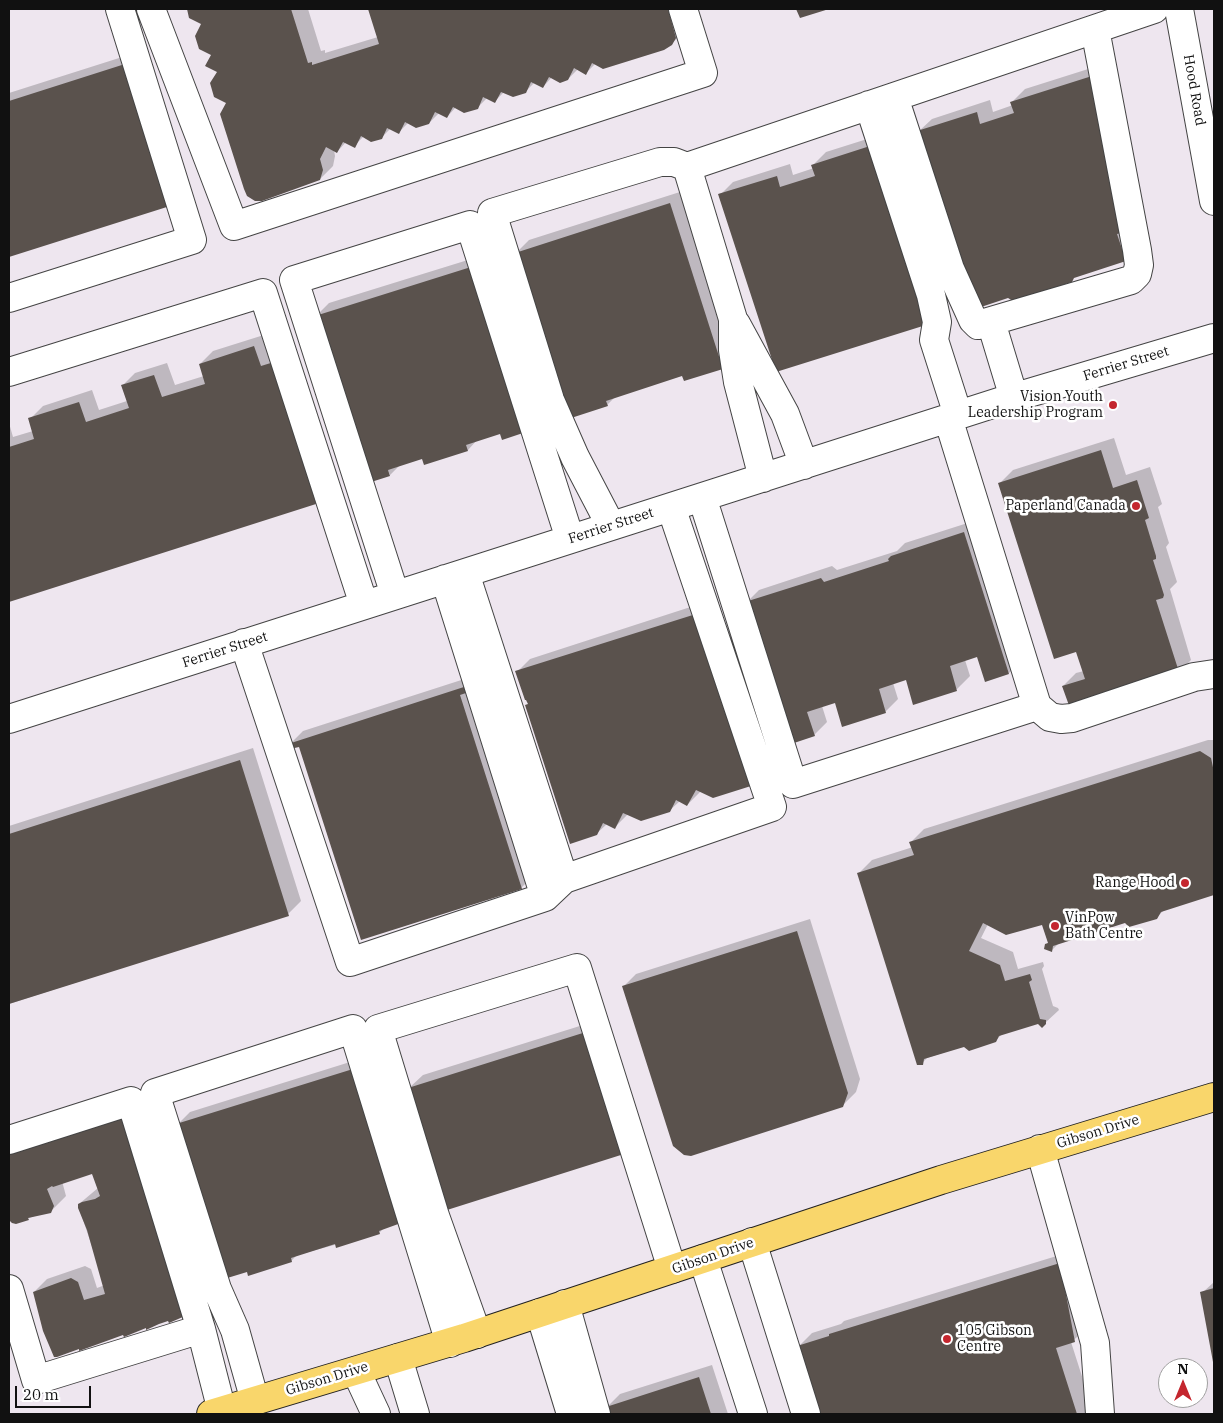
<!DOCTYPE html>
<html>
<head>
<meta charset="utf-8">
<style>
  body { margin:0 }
  #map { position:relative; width:1223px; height:1423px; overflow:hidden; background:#fffdf5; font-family:"IBM Plex Serif",serif }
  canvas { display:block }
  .frame { position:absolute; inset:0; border:10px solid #111; pointer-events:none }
  .north { position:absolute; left:1158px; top:1358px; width:50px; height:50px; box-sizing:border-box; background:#fff; border:1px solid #a0a0a0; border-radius:50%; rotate:0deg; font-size:14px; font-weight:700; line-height:20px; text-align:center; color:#111 }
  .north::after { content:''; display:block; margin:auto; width:18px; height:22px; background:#c4262e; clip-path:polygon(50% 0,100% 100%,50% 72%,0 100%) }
  .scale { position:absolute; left:15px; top:1386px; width:76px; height:22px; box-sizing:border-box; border:2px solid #111; border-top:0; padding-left:6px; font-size:15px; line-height:18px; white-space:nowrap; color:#111; -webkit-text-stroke:4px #fff; paint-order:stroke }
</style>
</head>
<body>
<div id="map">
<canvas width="1223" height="1423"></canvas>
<div class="frame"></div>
<div class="north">N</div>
<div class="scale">20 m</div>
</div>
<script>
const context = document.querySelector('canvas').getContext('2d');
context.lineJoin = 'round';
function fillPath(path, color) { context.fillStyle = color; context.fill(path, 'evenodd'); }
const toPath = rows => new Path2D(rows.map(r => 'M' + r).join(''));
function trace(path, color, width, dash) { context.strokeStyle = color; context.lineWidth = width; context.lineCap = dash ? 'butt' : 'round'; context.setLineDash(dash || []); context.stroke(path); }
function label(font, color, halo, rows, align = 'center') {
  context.font = font + ' "IBM Plex Serif",serif'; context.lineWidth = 5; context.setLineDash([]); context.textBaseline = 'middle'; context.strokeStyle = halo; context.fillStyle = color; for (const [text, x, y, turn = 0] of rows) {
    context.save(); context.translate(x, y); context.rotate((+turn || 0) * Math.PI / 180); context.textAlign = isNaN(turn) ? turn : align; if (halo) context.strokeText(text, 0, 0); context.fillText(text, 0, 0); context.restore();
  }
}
fillPath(toPath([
  [9,9,1214,9,1214,1414,9,1414],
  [1168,1368,1198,1368,1198,1398,1168,1398]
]), '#eee6ef');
fillPath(toPath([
  [188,9,308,9,321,51,325,50,325,53,378,37,369,9,684,9,685,31,671,44,595,64,586,73,578,69,568,79,552,77,543,87,535,82,525,92,504,92,495,101,487,98,477,108,456,107,447,117,439,113,429,123,408,123,399,132,391,128,381,138,364,136,354,146,346,142,337,152,334,150,335,156,333,166,320,179,228,102,203,24,191,17],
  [138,52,170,205,9,256,9,93],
  [1104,64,1126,260,918,132,932,119,990,100,993,112,1013,105,1012,102,1025,89],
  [883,134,938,310,720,195,733,182,790,164,793,175,814,168,813,165,826,152],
  [683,191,735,355,722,368,683,375,616,396,607,405,516,253,529,240],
  [484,255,501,433,477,440,468,450,423,458,400,465,390,475,316,316,329,303],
  [267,334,329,490,315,503,9,601,9,423,13,437,33,431,30,419,43,406,92,390,99,410,127,401,122,386,135,373,167,363,175,385,204,376,200,364,213,351],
  [1114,438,1126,475,1150,467,1162,504,1158,507,1169,543,1166,547,1177,582,1170,589,1191,660,1178,673,1063,686,1076,673,1084,671,1077,650,1000,483,1013,470],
  [977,520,1022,660,1009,673,977,656,965,660,970,676,957,689,914,703,906,678,893,683,898,699,885,712,835,701,822,706,827,722,814,735,746,603,759,590,832,566,837,570,897,551,905,543],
  [709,601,700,792,687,805,680,801,669,811,627,815,614,828,607,824,596,834,529,704,517,672,530,659],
  [480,674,534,875,521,888,300,745,290,744,303,731],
  [1208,740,1214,740,1214,894,1164,910,1157,917,1126,921,1059,943,1052,950,1046,945,1049,942,1043,924,988,924,981,938,1013,952,1018,969,1043,962,1044,966,1042,969,1053,1006,1058,1008,1059,1010,1045,1023,1038,1022,1002,1034,995,1041,964,1046,927,1058,921,1064,859,873,872,860,913,847,911,842,924,829],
  [253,748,301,901,288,914,9,1004,9,826],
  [810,919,860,1079,856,1092,842,1106,623,987,636,974],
  [599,1020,448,1208,409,1088,423,1075],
  [366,1057,385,1227,379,1233,297,1255,291,1261,248,1270,177,1125,190,1112],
  [136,1103,169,1321,34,1292,47,1279,85,1266,91,1269,97,1288,105,1285,79,1208,79,1204,98,1188,92,1172,62,1181,66,1196,53,1209,16,1223,9,1217,9,1143],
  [1073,1251,1088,1328,1071,1342,1094,1414,820,1414,799,1346,812,1333,841,1324,844,1321],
  [1214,1282,1214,1360,1202,1293],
  [712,1365,728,1414,610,1414,607,1407,620,1394]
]), '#0003');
fillPath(toPath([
  [187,9,291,9,308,63,312,62,312,65,379,44,368,9,668,9,676,38,672,45,664,50,603,69,592,63,586,75,574,68,568,80,560,83,549,77,543,88,531,82,526,93,513,97,501,92,495,103,483,97,478,109,464,113,453,107,447,118,435,112,429,124,416,128,405,122,399,134,387,128,382,139,371,142,361,136,355,148,343,142,337,153,326,147,320,159,323,170,320,180,262,201,255,201,247,196,244,189,220,114,226,103,214,97,210,83,217,72,205,66,211,55,199,49,195,36,201,24,189,18],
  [796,9,829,9,800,18],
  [125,64,170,206,9,257,9,101],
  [1092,76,1121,233,1117,234,1126,261,1074,278,1072,282,1013,301,1008,298,975,309,917,131,977,112,980,124,1014,113,1010,102],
  [870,146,926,325,776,372,718,194,777,176,780,187,815,176,811,165],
  [670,203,723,369,684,381,682,376,606,401,608,406,568,419,515,253],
  [471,267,523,433,502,440,500,434,466,445,468,451,424,465,422,459,388,470,390,476,368,483,315,316],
  [254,346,261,366,274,362,316,504,9,602,9,447,34,439,28,418,79,402,86,422,129,408,121,385,154,375,162,397,205,384,199,364],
  [1101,450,1113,488,1137,480,1149,518,1145,520,1156,556,1156,559,1153,560,1164,595,1163,598,1156,600,1179,672,1071,711,1062,686,1085,679,1076,652,1054,659,998,483],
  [964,532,1009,674,985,682,977,657,950,666,957,691,913,705,906,680,879,689,886,713,842,727,835,703,807,712,815,736,791,744,745,602,818,579,821,578,824,582,889,561,888,559,891,556],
  [696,614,751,786,713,798,696,790,687,806,676,800,670,812,641,821,623,813,615,829,603,823,597,835,570,844,525,705,528,704,526,700,525,700,515,671],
  [467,686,469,692,460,695,522,889,361,940,299,747,290,749,288,744],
  [1200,751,1211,758,1214,772,1214,895,1161,912,1157,919,1129,927,1125,923,1053,946,1052,952,1044,949,1045,944,1048,943,1042,925,1006,935,983,923,969,951,1000,965,1005,981,1030,974,1032,980,1029,982,1040,1019,1046,1020,1046,1024,1042,1028,1038,1024,999,1036,996,1042,969,1051,964,1047,924,1059,923,1065,917,1065,857,873,914,855,909,842],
  [240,760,289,916,9,1004,9,834],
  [797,931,848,1093,843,1107,691,1156,684,1155,673,1146,622,986],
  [586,1032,624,1154,447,1210,408,1088],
  [353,1069,401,1223,379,1231,380,1234,336,1248,335,1244,291,1258,292,1262,248,1276,247,1272,224,1279,176,1124],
  [123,1115,185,1316,169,1323,168,1321,159,1324,146,1330,146,1328,124,1337,123,1335,79,1351,79,1349,57,1357,54,1357,43,1331,33,1292,71,1278,78,1282,84,1300,105,1294,87,1230,78,1208,78,1204,82,1202,95,1199,100,1196,92,1174,53,1187,52,1186,47,1189,54,1206,51,1213,28,1218,29,1220,16,1224,12,1223,9,1220,9,1152],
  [1060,1263,1075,1342,1056,1348,1077,1414,819,1414,797,1346,829,1336,829,1334],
  [1214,1288,1214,1362,1213,1362,1200,1292],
  [699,1377,711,1414,608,1414,606,1407]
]), '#5a524d');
const minor = toPath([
  [151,9,234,226,703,73,683,9],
  [1179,9,1214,201],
  [894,97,950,269,973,320,978,325,1131,280,1137,274,1139,265,1137,250,1095,29],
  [869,105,931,295,937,322,934,340,958,415],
  [687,167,1154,9],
  [9,298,192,240,120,9],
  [991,322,1014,398],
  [736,324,785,414,804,465],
  [9,372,263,293,364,605],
  [702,497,793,784,1037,706,948,418],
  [611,526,575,457,550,400,492,213,660,162,674,162,687,167,733,319,733,350,738,382,763,478],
  [465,573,564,879,772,807,671,507],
  [445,579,545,897],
  [395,595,294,280,470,225,570,539],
  [244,643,350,962,545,897,564,879],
  [1037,706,1050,717,1061,719,1072,718,1194,677,1214,674],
  [9,719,1002,401,1214,338],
  [9,1140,131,1101,201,1329,36,1380,9,1289],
  [1040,1149,1095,1343,1100,1414],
  [752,1242,806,1414],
  [703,1259,753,1414],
  [565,1304,596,1414],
  [540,1313,571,1414],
  [201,1329,222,1411],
  [477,1334,435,1216,378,1029,577,968,672,1269],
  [398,1358,415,1414],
  [356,1371,376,1414],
  [255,1401,235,1330,217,1289,155,1093,353,1029,450,1343]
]);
const major = toPath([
  [211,1414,464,1338,941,1180,1214,1097]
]);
trace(minor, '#444', 30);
trace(major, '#222', 30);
trace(minor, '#fff', 28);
trace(major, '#f9d66b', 28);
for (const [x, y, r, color] of [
  [1113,405,5,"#c4262e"],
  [1136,506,5,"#c4262e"],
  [1185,883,5,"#c4262e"],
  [1055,926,5,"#c4262e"],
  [947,1339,5,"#c4262e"]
]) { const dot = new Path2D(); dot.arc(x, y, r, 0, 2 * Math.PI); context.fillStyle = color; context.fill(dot); trace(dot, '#fff', 2); }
label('14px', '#111', '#fff', [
  ["Hood Road",1194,90,80],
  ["Ferrier Street",1126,364,-17],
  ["Ferrier Street",611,526,-18],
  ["Ferrier Street",225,650,-18],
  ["Gibson Drive",1098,1132,-17],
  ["Gibson Drive",713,1256,-19],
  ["Gibson Drive",327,1379,-17]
]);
label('14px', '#111', '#fff', [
  ["Vision Youth",1103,397],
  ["Leadership Program",1103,413],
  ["Paperland Canada",1126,506],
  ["Range Hood",1175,883],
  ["VinPow",1065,918,"left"],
  ["Bath Centre",1065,934,"left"],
  ["105 Gibson",957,1331,"left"],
  ["Centre",957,1347,"left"]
], 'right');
</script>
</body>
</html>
